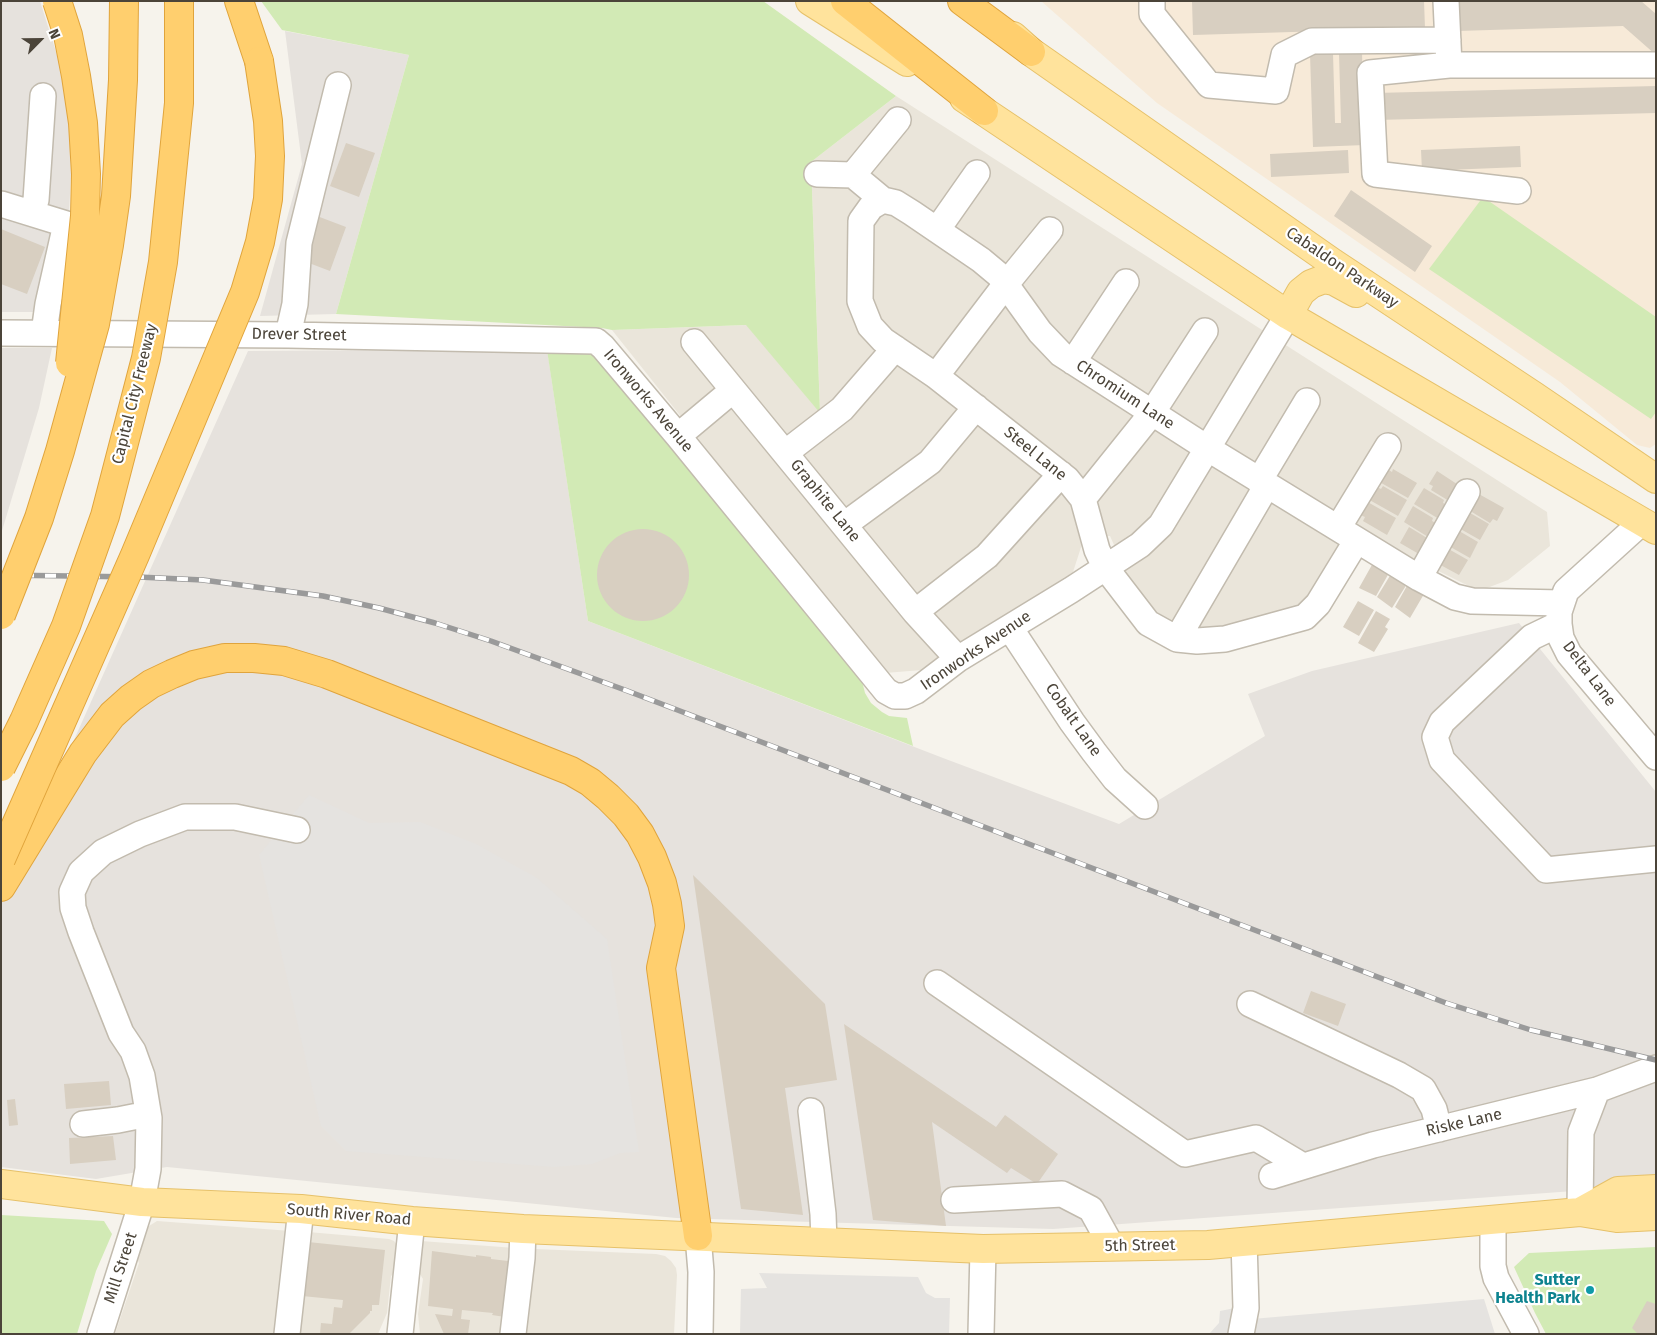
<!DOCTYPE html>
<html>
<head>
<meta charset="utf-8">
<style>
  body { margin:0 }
  #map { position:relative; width:1657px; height:1335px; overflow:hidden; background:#f6f3ec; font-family:"Fira Sans",sans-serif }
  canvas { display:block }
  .frame { position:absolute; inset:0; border:2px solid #4b4439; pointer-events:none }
  .north { position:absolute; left:15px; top:15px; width:50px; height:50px; -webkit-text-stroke:4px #fff; paint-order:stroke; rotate:67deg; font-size:14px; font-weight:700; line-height:20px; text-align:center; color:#4b4439 }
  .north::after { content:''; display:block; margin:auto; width:18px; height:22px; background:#4b4439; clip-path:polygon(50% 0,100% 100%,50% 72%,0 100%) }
</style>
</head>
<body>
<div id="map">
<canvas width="1657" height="1335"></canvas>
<div class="frame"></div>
<div class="north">N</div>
</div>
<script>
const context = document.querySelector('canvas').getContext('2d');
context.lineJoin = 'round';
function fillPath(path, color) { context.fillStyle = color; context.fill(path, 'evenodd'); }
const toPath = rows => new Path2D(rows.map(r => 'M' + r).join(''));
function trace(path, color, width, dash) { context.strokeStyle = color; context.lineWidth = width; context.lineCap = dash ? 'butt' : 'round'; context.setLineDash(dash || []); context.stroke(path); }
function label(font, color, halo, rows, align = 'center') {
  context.font = font + ' "Fira Sans",sans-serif'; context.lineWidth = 4.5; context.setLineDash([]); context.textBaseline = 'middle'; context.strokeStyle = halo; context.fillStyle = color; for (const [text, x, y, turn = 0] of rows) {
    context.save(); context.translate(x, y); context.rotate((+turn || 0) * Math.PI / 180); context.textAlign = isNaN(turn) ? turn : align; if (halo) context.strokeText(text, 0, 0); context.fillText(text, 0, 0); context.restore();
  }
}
fillPath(toPath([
  [896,96,1547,512,1550,546,1508,580,1479,591,1359,532,1304,608,1199,632,1157,617,1132,585,1110,536,1085,535,1073,572,1013,614,922,670,885,673,612,330,747,325,820,412,811,162],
  [157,1221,291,1231,279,1334,115,1334,139,1263,136,1256,145,1233,149,1226],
  [308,1232,389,1239,394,1241,397,1245,396,1271,391,1276,387,1313,378,1334,295,1334],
  [421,1241,515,1248,505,1334,420,1334,418,1314,423,1279,418,1271],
  [535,1249,656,1254,665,1256,671,1261,676,1268,677,1275,674,1334,520,1334,529,1259]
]), '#eae5da');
fillPath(toPath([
  [1041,1,1656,1,1656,444,1650,448,1637,445,1560,382,1157,103]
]), '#f7ead8');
fillPath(toPath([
  [1,1,40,1,69,93,71,174,64,312,1,312],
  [285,31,409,55,336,314,260,316,302,164],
  [1,348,52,348,39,408,1,534],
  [547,349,588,621,943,758,1119,824,1265,736,1248,694,1312,671,1519,623,1656,792,1656,1185,1053,1229,676,1218,167,1167,96,1179,1,1167,1,903,248,351]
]), '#e6e2dd');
fillPath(toPath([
  [261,1,763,1,896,96,811,162,820,413,746,325,612,330,602,328,336,314,409,55,282,30],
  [1483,197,1656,317,1656,412,1651,419,1429,269],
  [547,350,593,351,861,677,865,693,871,703,882,712,889,716,907,718,913,746,588,621],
  [1,1215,104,1221,112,1234,96,1271,77,1334,1,1334],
  [1656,1247,1656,1334,1546,1334,1535,1313,1514,1267,1529,1253]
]), '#d2eab5');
fillPath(toPath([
  [309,795,369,823,420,822,476,844,537,878,607,939,639,1152,620,1153,592,1164,554,1167,346,1151,321,1126,259,855],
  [759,1273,918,1277,926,1293,935,1298,950,1298,949,1334,740,1334,741,1289,767,1288],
  [1484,1299,1495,1334,1209,1334,1219,1323,1220,1311,1235,1308,1252,1319]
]), '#e5e3e0');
fillPath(toPath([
  [1192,1,1424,1,1425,28,1193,35],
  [1456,1,1641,1,1656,14,1656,55,1623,26,1457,31],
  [1333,53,1335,123,1341,123,1339,53,1362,53,1365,145,1313,147,1310,54],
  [1656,86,1656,113,1376,120,1375,93],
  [346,143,375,153,359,197,330,186],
  [1520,146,1521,167,1422,171,1421,150],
  [1348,150,1349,173,1271,177,1270,154],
  [1351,190,1432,246,1415,272,1334,216],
  [317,216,346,227,330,271,301,260],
  [1,229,45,247,27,294,1,284],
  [1384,467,1392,472,1393,469,1417,483,1408,498,1376,480],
  [1437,471,1463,488,1454,504,1431,490,1433,486,1429,484],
  [1373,485,1381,489,1383,486,1407,500,1398,516,1366,498],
  [1424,488,1444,500,1443,503,1452,508,1444,522,1414,504],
  [1477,493,1504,508,1497,521,1493,519,1490,523,1467,509],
  [1364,500,1396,518,1387,535,1363,521,1365,517,1356,513],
  [1413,506,1433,518,1432,521,1441,526,1433,540,1404,522],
  [1465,510,1489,524,1480,540,1457,527],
  [1409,527,1432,541,1424,557,1400,543],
  [1454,528,1478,542,1470,558,1447,545],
  '597 575a46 46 0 1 1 92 0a46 46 0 1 1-92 0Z',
  [1445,547,1468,560,1459,575,1435,562],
  [1373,563,1389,573,1376,596,1359,588],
  [1391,574,1407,584,1392,608,1377,597],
  [1408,584,1424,594,1410,618,1395,607],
  [1358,601,1374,610,1359,636,1343,627],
  [1376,611,1390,619,1385,627,1388,629,1374,652,1358,643],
  [693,875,825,1004,837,1080,785,1088,803,1215,741,1209],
  [1311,991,1346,1004,1338,1026,1303,1013],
  [844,1024,996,1127,1005,1115,1058,1154,1037,1184,1011,1168,1007,1173,932,1122,946,1226,873,1220],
  [109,1081,111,1105,66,1109,64,1084],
  [15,1099,18,1125,9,1126,7,1100],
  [113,1136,116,1160,70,1164,69,1138],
  [308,1242,385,1250,379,1305,372,1305,372,1311,370,1311,370,1313,349,1334,320,1334,321,1323,332,1324,334,1307,342,1308,343,1300,302,1296],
  [432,1251,476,1257,476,1255,491,1257,491,1259,508,1261,511,1260,505,1317,492,1315,493,1313,462,1310,461,1319,470,1320,468,1334,444,1334,435,1314,452,1316,453,1309,428,1306],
  [1647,1301,1656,1304,1656,1334,1638,1334,1632,1328]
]), '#d8cfc1');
const minor = toPath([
  [1152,1,1152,14,1209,85,1276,91,1284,55,1312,41,1448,40],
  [1446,1,1449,65,1655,65],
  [1449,65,1370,73,1375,174,1518,191],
  [817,174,853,175,883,200],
  [853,175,898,120],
  [1,204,66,224,48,304,44,333],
  [31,213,36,200,43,96],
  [937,230,977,173],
  [1,333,288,335,596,341,603,347,678,436,886,691,895,696,905,696,916,691,958,659,1071,590,1140,545,1161,525,1288,315],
  [288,335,295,304,299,243,338,85],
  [694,342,915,612,958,659],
  [1073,362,1126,282],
  [936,376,1006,284,1050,230],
  [678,436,733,390],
  [785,453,842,409,895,348],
  [1259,481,1307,401],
  [1083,499,1152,413,1205,331],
  [1642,522,1566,591,1559,612,1559,624,1561,638,1569,654,1656,757],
  [844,525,930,462,976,407],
  [1338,528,1388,446],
  [1357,540,1318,604,1305,617,1225,639,1197,641,1177,639,1148,623,1105,567,1097,550,1083,499,1067,479,936,376,883,340,870,326,860,301,861,221,871,207,883,200,896,203,912,213,981,260,999,275,1040,332,1061,354,1207,448,1419,578,1455,597,1472,601,1561,603],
  [1419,578,1467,492],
  [915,612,987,556,1061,474],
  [1559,624,1532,637,1442,722,1435,737,1442,760,1546,870,1656,859],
  [1010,628,1072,722,1094,752,1115,779,1145,806],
  [1177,639,1267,485],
  [937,983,1185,1154,1256,1138,1303,1166],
  [1250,1004,1399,1075,1423,1089,1434,1109,1439,1129],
  [811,1111,823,1214,824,1242],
  [83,1124,118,1120,148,1114],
  [1272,1176,1373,1145,1597,1090,1656,1068],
  [954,1200,1062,1194,1091,1209,1112,1247],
  [1580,1212,1581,1132,1597,1090],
  [1493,1220,1493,1266,1496,1278,1526,1334],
  [698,1236,701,1272,700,1334],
  [100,1334,142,1202,148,1169,149,1118,142,1076,133,1051,121,1033,81,932,73,908,72,892,81,872,103,852,140,834,185,817,235,817,297,830],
  [287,1334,301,1209],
  [400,1334,412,1221],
  [513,1334,522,1258,523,1229],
  [981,1334,983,1249],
  [1241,1334,1246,1308,1244,1241]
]);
const major = toPath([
  [810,1,907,62],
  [1013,36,1031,52,1333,263,1534,396,1656,479],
  [964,98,1288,315,1656,530],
  [1288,315,1301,292,1311,284,1324,279,1334,281,1356,293],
  [1,1184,142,1202,301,1209,412,1221,523,1229,983,1249,1208,1245,1580,1212,1617,1218,1656,1216],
  [1580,1212,1618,1191,1656,1189]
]);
const highway = toPath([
  [239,1,259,61],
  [845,1,984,111],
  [962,1,1031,52],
  [1,887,83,753,112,715,131,698,151,684,172,674,194,665,225,658,254,658,284,661,327,674,571,771,590,782,608,797,626,815,640,834,652,857,662,883,667,904,670,926,661,968,698,1236]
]);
trace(minor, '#c2bbae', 28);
trace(major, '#e6c16a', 30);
trace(highway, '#e0a43c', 30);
trace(minor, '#fff', 25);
trace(major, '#ffe39c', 28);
trace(highway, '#ffcf6e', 28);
const rail = toPath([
  [1,575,138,577,203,580,323,596,379,608,435,623,491,641,625,690,1446,1003,1531,1030,1656,1060]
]);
trace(rail, '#9a9a9a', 5.5);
trace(rail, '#fff', 4, [11]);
const highwayBridge = toPath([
  [57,1,68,35,76,76,83,123,86,174,85,216,70,363],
  [1,615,39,518,60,451,95,324,109,245,116,196,123,80,124,1],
  [1,767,24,721,66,626,105,516,146,358,163,262,179,103,179,1],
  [1,859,135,555,245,292,260,242,268,199,270,156,268,121,259,61]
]);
trace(highwayBridge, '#e0a43c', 30, []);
trace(highwayBridge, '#ffcf6e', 28);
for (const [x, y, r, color] of [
  [1590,1290,5,"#0f9aa8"]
]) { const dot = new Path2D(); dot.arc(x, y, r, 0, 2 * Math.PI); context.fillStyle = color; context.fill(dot); trace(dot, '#fff', 2); }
label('16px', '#4b4439', '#fff', [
  ["Cabaldon Parkway",1342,268,34],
  ["Drever Street",299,335,1],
  ["Capital City Freeway",135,394,-76],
  ["Chromium Lane",1125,395,33],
  ["Ironworks Avenue",648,401,50],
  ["Steel Lane",1035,454,39],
  ["Graphite Lane",825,501,51],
  ["Ironworks Avenue",976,651,-34],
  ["Delta Lane",1589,674,53],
  ["Cobalt Lane",1073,720,55],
  ["Riske Lane",1464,1123,-13],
  ["South River Road",349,1215,5],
  ["5th Street",1140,1246,-1],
  ["Mill Street",121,1268,-72]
]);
label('bold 16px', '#0d838f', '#fff', [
  ["Sutter",1580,1281],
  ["Health Park",1580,1299]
], 'right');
</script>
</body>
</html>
